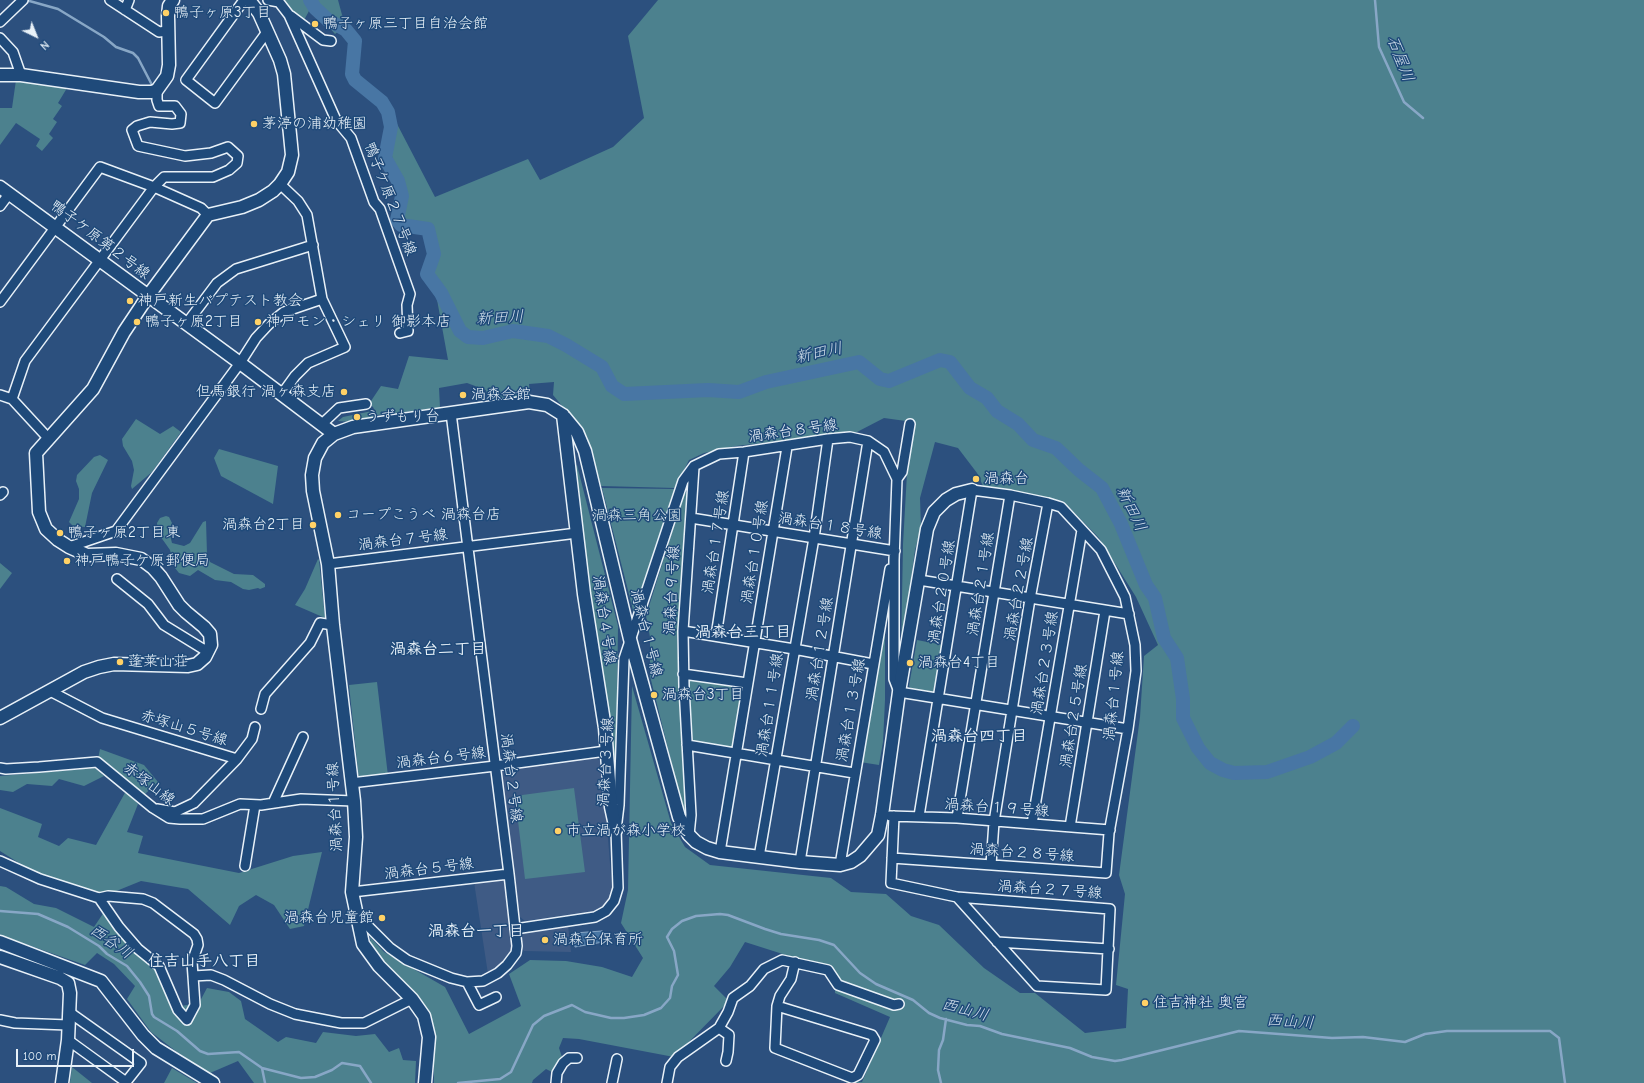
<!DOCTYPE html>
<html>
<head>
<meta charset="utf-8">
<style>
  body { margin:0 }
  #map { position:relative; width:1644px; height:1083px; overflow:hidden; background:#2c507e; font-family:"Comic Neue",sans-serif }
  canvas { display:block }
  .north { position:absolute; left:16px; top:16px; width:40px; height:40px; -webkit-text-stroke:3px #1f4a7a; paint-order:stroke; rotate:137deg; font-size:11px; font-weight:700; line-height:16px; text-align:center; color:#e8f1f8 }
  .north::after { content:''; display:block; margin:auto; width:14px; height:18px; background:#e8f1f8; clip-path:polygon(50% 0,100% 100%,50% 72%,0 100%) }
  .scale { position:absolute; left:16px; top:1049px; width:118px; height:18px; box-sizing:border-box; border:2px solid #e8f1f8; border-top:0; padding-left:5px; font-size:12px; line-height:14px; white-space:nowrap; color:#e8f1f8; -webkit-text-stroke:3px #1f4a7a; paint-order:stroke }
</style>
</head>
<body>
<div id="map">
<canvas width="1644" height="1083"></canvas>
<div class="north">N</div>
<div class="scale">100 m</div>
</div>
<script>
const context = document.querySelector('canvas').getContext('2d');
context.lineJoin = 'round';
function fillPath(path, color) { context.fillStyle = color; context.fill(path, 'evenodd'); }
const toPath = rows => new Path2D(rows.map(r => 'M' + r).join(''));
function trace(path, color, width, dash) { context.strokeStyle = color; context.lineWidth = width; context.lineCap = dash ? 'butt' : 'round'; context.setLineDash(dash || []); context.stroke(path); }
function label(font, color, halo, rows, align = 'center') {
  context.font = font + ' "Comic Neue","Klee One",sans-serif'; context.lineWidth = 3; context.setLineDash([]); context.textBaseline = 'middle'; context.strokeStyle = halo; context.fillStyle = color; for (const [text, x, y, turn = 0] of rows) {
    context.save(); context.translate(x, y); context.rotate((+turn || 0) * Math.PI / 180); context.textAlign = isNaN(turn) ? turn : align; if (halo) context.strokeText(text, 0, 0); context.fillText(text, 0, 0); context.restore();
  }
}
fillPath(toPath([
  [596,758,602,762,612,889,610,898,603,906,593,911,525,921,520,917,502,773,505,769],
  [503,878,506,881,513,945,511,953,504,963,488,974,474,882],
  [568,925,571,952,524,951,521,947,520,934,524,930]
]), '#3f5b85');
fillPath(toPath([
  [278,0,338,0,345,26,335,34,321,18,309,11,303,22],
  [658,0,1644,0,1644,1083,846,1083,847,1081,862,1082,890,1017,835,993,836,971,745,942,730,967,714,986,729,1001,674,1057,579,1039,563,1038,559,1048,563,1060,554,1073,546,1069,533,1080,532,1083,434,1083,434,1026,423,1006,377,958,371,947,370,937,384,952,445,987,469,1034,521,1006,509,974,530,960,566,961,602,967,632,977,643,958,621,923,628,890,632,686,671,823,685,847,710,865,831,878,851,892,886,894,911,916,939,925,984,968,1020,993,1035,993,1085,1033,1126,1028,1128,989,1116,985,1125,894,1119,875,1140,717,1144,656,1158,645,1136,597,1099,538,1063,501,983,486,977,473,958,448,935,442,920,498,921,527,915,550,901,652,903,544,907,473,913,422,884,418,857,432,848,433,736,446,704,453,689,460,675,488,601,486,587,436,553,395,554,382,529,384,530,396,488,399,486,390,467,383,439,388,440,408,377,415,373,407,369,404,381,386,398,389,409,356,448,360,428,250,425,226,405,222,391,151,396,122,435,197,528,159,540,180,613,147,644,118,628,36],
  [16,80,67,88,58,103,62,106,53,119,57,122,49,134,53,138,42,151,36,146,40,139,16,123,0,145,0,108,12,108],
  [372,411,376,416,350,422,338,421,343,417],
  [136,419,160,434,173,426,181,432,152,472,132,489,131,486,134,470,132,461,123,446,122,439],
  [219,449,278,466,273,504,221,476,214,458],
  [100,455,108,460,92,493,85,527,73,526,69,522,79,499,79,489,76,481,77,475,94,457],
  [577,465,618,626,616,803,614,763,596,655,573,469],
  [602,488,676,489,634,614],
  [687,492,677,639,688,812,683,809,650,676,650,637,646,616,684,494],
  [166,516,169,517,172,523,169,531,172,543,184,546,190,543,203,522,206,521,207,554,210,562,234,574,253,575,265,584,265,587,260,589,258,588,249,590,243,589,231,582,215,580,198,570,190,576,179,573,175,568,170,550,158,533,157,523,160,518],
  [318,559,319,560,325,618,295,605,305,589],
  [0,563,12,573,0,589],
  [885,595,885,700,883,742,879,765,860,762],
  [917,640,943,645,936,690,933,693,912,690,909,686],
  [687,678,743,686,733,749,690,742],
  [377,682,388,776,359,780,349,685],
  [100,749,144,765,158,782,144,795,111,766,98,759],
  [95,768,104,776,84,786,59,779,52,786,27,784,13,792,0,790,0,776],
  [574,788,585,872,525,879,515,796],
  [126,791,138,804,127,832,143,836,138,853,239,873,293,856,322,852,304,926,290,929,274,905,256,895,239,906,230,925,188,889,141,881,109,894,99,894,38,875,0,851,0,808,42,824,38,837,59,846,68,838,96,845],
  [0,886,6,887,34,904,56,908,94,927,104,912,130,948,156,971,181,1006,199,1003,207,988,229,992,241,1001,245,1019,278,1042,286,1037,316,1043,323,1032,356,1036,375,1034,389,1052,399,1048,403,1060,416,1061,415,1083,254,1083,238,1061,210,1073,177,1052,151,1032,127,999,135,986,114,964,97,953,85,965,0,935],
  [72,1067,92,1083,70,1083],
  [172,1068,197,1083,164,1083]
]), '#4c818e');
const water = toPath([
  [602,931,603,942,575,947,574,933,602,931]
]);
fillPath(water, '#4876a4');
trace(water, '#88a7c6', 1);
trace(toPath([
  [26,0,58,9,104,37,116,47,133,53,138,58,152,85],
  [1375,0,1379,47,1404,102,1423,118],
  [0,911,38,914,68,927,99,946,107,954,127,966,140,982,149,996,152,1014,154,1017,177,1031,200,1051,208,1054,239,1052,262,1068,301,1078,315,1077,332,1070,342,1063,360,1066,371,1083],
  [262,1068,265,1083],
  [458,1083,500,1079,511,1072,533,1025,544,1016,572,1005,585,1012,611,1018,624,1018,644,1015,661,1008,670,998,672,986,678,975,674,951,667,937,672,929,682,921,696,916,720,914,728,915,765,929,781,934,819,940,834,945,860,973,876,984,913,1000,929,1013,940,1018,967,1025,980,1026,1002,1034,1070,1048,1092,1057,1115,1061,1122,1060,1239,1031,1332,1038,1363,1037,1405,1042,1425,1034,1447,1031,1550,1031,1559,1038,1565,1083],
  [941,1083,938,1070,939,1050,943,1040,946,1019]
]), '#88a7c6', 2.5);
trace(toPath([
  [310,0,315,8,328,20,346,30,355,41,352,74,355,80,382,102,388,112,391,127,385,158,398,181,402,196,397,220,401,225,428,229,434,254,427,274,441,293,460,331,468,337,483,338,513,331,548,336,566,345,602,367,612,386,624,394,708,390,739,392,766,382,859,362,880,379,889,381,940,360,950,362,970,388,987,398,997,411,1018,424,1033,440,1056,448,1079,470,1102,488,1121,524,1146,585,1155,598,1164,638,1177,658,1183,699,1183,718,1198,748,1210,763,1223,770,1234,773,1267,772,1310,757,1336,743,1353,726]
]), '#4876a4', 14);
const minor = toPath([
  [110,0,159,32,168,31],
  [244,0,186,80,215,103,267,32],
  [268,0,279,2,289,15,336,120,351,138,374,202,380,209,410,294,407,305,408,331,400,333],
  [125,10,129,0],
  [291,16,323,40,331,41],
  [0,22,23,0],
  [0,38,13,52,21,75],
  [280,184,298,201,307,215,322,299,345,347,308,363,295,376,282,394],
  [0,206,9,194],
  [0,302,100,167,154,187,201,208,208,215],
  [187,323,217,283,236,269,313,245],
  [0,395,12,399,48,438],
  [12,399,25,361,154,187,164,177,213,177,229,170,237,163,238,156,228,147,211,153,185,156,138,146,132,130,137,126,150,122,172,124,180,123,181,114,175,106,159,106,157,100,157,90],
  [322,424,339,408,366,404],
  [897,479,902,472,910,424],
  [0,495,3,492],
  [691,518,895,551],
  [69,547,116,531,240,363,256,338,269,324,284,312,322,299],
  [328,564,577,533],
  [117,579,148,604,164,625,208,652],
  [919,580,1129,614],
  [683,631,794,649,873,664],
  [716,636,744,452],
  [683,674,747,683],
  [50,691,102,718,237,759,194,803,175,812,157,809],
  [261,709,265,694,310,643,320,623,333,625],
  [687,745,854,773],
  [237,759,252,739,255,727],
  [0,768,6,769,39,767,97,762,153,808,169,818,180,819,203,819,240,804,261,805,301,799,354,801],
  [351,783,495,766,606,751],
  [273,803,303,737],
  [890,816,957,818,1110,830],
  [894,816,891,883,957,897,1037,986,1106,990,1110,909,957,897],
  [957,818,1010,495],
  [1032,824,1082,530],
  [1070,827,1105,611],
  [689,835,691,815,684,687,683,631,694,467],
  [720,852,787,447],
  [759,857,814,538,828,439],
  [892,858,1106,873,1109,833,1128,729,1136,671,1135,645,1125,597,1101,550,1061,507,1048,503,1010,495,972,490,919,816],
  [0,861,40,879,99,898,119,927,138,949,159,966,178,1010,187,1020,195,1005,193,976,211,975,224,980,270,1004,295,1014,341,1023,364,1023,412,999],
  [800,862,868,441],
  [840,865,890,569],
  [991,865,994,822,1030,599,1048,503],
  [245,866,255,805],
  [352,892,509,874],
  [99,898,108,896,143,899,153,903,194,934,197,939,198,945,192,962,193,976],
  [356,914,390,948,407,960,451,978,467,982,483,981,498,973,507,965,516,953,517,946,509,874,451,413],
  [515,929,595,917,606,911,614,901,618,888,616,830,619,805,624,659,683,481,694,466,719,454,744,452,828,439,850,437,868,441,884,452,897,479,894,560,894,679,899,692,1128,729],
  [997,942,1109,949],
  [467,982,479,1005,496,997],
  [777,1006,872,1035,875,1040,858,1075,852,1078,775,1048,777,1006],
  [777,1006,780,996,791,979,795,962],
  [0,1020,15,1023,68,1025],
  [719,1028,729,1035,728,1052,726,1061],
  [68,1040,126,1082,141,1063,69,1012],
  [556,1083,557,1073,563,1063,569,1058,577,1058],
  [612,1083,617,1059],
  [667,1083,670,1067,678,1057,719,1028,728,1012,733,998,750,986,764,969,782,960,828,970,838,985,894,1005,899,1004]
]);
const tertiary = toPath([
  [0,75,21,75,139,92,152,92,157,90,167,76,169,65,168,16,169,6,173,0],
  [0,187,240,363,334,434],
  [563,415,584,594,605,728,611,807,616,830],
  [0,718,84,672,99,667,114,664,188,666,197,664,205,657,211,645,210,634,204,627,186,612,179,605,161,577,153,568,141,559,116,554,87,555,69,547,58,540,46,529,39,512,36,453,93,389,124,332,148,296,208,215,242,207,259,200,273,191,280,184,288,172,292,155,284,74,280,60,259,13,249,0],
  [0,942,101,981,143,1035,156,1048,213,1083],
  [0,957,60,978,68,983,70,993,68,1040,62,1083],
  [425,1083,429,1037,424,1016,412,999,379,966,363,944,352,892,356,837,354,801,333,625,328,564,313,491,312,475,315,458,323,443,334,434,353,427,529,402,547,405,563,415,577,432,585,451,630,639,679,817,689,835,696,842,707,848,720,852,800,862,840,865,851,862,860,856,878,835,882,815,899,692,927,529,934,512,946,500,956,494,972,490]
]);
trace(minor, '#e8f1f8', 12);
trace(tertiary, '#e8f1f8', 15);
trace(minor, '#1f4a7a', 9);
trace(tertiary, '#1f4a7a', 12);
for (const [x, y, r, color] of [
  [166,13,4,"#ffd166"],
  [315,24,4,"#ffd166"],
  [254,124,4,"#ffd166"],
  [130,301,4,"#ffd166"],
  [137,322,4,"#ffd166"],
  [258,322,4,"#ffd166"],
  [344,392,4,"#ffd166"],
  [463,395,4,"#ffd166"],
  [357,417,4,"#ffd166"],
  [976,479,4,"#ffd166"],
  [338,515,4,"#ffd166"],
  [313,525,4,"#ffd166"],
  [60,533,4,"#ffd166"],
  [67,561,4,"#ffd166"],
  [120,662,4,"#ffd166"],
  [910,663,4,"#ffd166"],
  [654,695,4,"#ffd166"],
  [558,831,4,"#ffd166"],
  [382,918,4,"#ffd166"],
  [545,940,4,"#ffd166"],
  [1145,1003,4,"#ffd166"]
]) { const dot = new Path2D(); dot.arc(x, y, r, 0, 2 * Math.PI); context.fillStyle = color; context.fill(dot); trace(dot, '#1f4a7a', 1.5); }
label('15px', '#e8f1f8', '#1f4a7a', [
  ["鴨子ヶ原3丁目",174,13],
  ["鴨子ヶ原三丁目自治会館",323,24],
  ["茅渟の浦幼稚園",262,124],
  ["神戸新生バプテスト教会",138,301],
  ["鴨子ヶ原2丁目",145,322],
  ["神戸モン・シェリ 御影本店",266,322],
  ["但馬銀行 渦ヶ森支店",336,392,"right"],
  ["渦森会館",471,395],
  ["うずもり台",365,417],
  ["渦森台",984,479],
  ["コープこうべ 渦森台店",346,515],
  ["渦森台2丁目",305,525,"right"],
  ["鴨子ヶ原2丁目東",68,533],
  ["神戸鴨子ケ原郵便局",75,561],
  ["蓬莱山荘",128,662],
  ["渦森台4丁目",918,663],
  ["渦森台3丁目",662,695],
  ["市立渦が森小学校",566,831],
  ["渦森台児童館",374,918,"right"],
  ["渦森台保育所",553,940],
  ["住吉神社 奥宮",1153,1003]
], 'left');
label('15px', '#e8f1f8', '#1f4a7a', [
  ["鴨子ケ原２７号線",390,199,69],
  ["鴨子ケ原第２号線",100,240,37],
  ["渦森台８号線",793,431,-8],
  ["渦森台１８号線",830,526,9],
  ["渦森台７号線",403,540,-7],
  ["渦森台１７号線",716,542,-81],
  ["渦森台１０号線",755,552,-81],
  ["渦森台２１号線",981,584,-81],
  ["渦森台２２号線",1019,589,-80],
  ["渦森台９号線",672,590,-87],
  ["渦森台２０号線",942,592,-81],
  ["渦森台４号線",604,620,82],
  ["渦森台１号線",646,633,76],
  ["渦森台１２号線",820,649,-81],
  ["渦森台２３号線",1045,663,-81],
  ["渦森台１号線",1114,696,-84],
  ["渦森台１１号線",770,705,-81],
  ["渦森台１３号線",851,710,-80],
  ["渦森台２５号線",1074,716,-81],
  ["赤塚山５号線",184,728,17],
  ["渦森台６号線",441,758,-7],
  ["渦森台３号線",606,762,-87],
  ["渦森台２号線",511,778,83],
  ["赤塚山線",149,784,37],
  ["渦森台１号線",335,807,-93],
  ["渦森台１９号線",997,808,4],
  ["渦森台２８号線",1022,853,4],
  ["渦森台５号線",429,869,-7],
  ["渦森台２７号線",1050,890,4]
]);
label('15px', '#d1e0e8', '#1f4a7a', [
  ["渦森三角公園",637,516]
]);
label('italic 16px', '#d0dfeb', '#1f4a7a', [
  ["石屋川",1400,59,69],
  ["新田川",500,318,-3],
  ["新田川",819,353,-12],
  ["新田川",1131,509,64],
  ["西谷川",111,942,35],
  ["西山川",965,1010,15],
  ["西山川",1290,1022,4]
]);
label('bold 16px', '#e8f1f8', '#1f4a7a', [
  ["渦森台三丁目",743,632],
  ["渦森台二丁目",438,649],
  ["渦森台四丁目",979,736],
  ["渦森台一丁目",476,931],
  ["住吉山手八丁目",204,961]
]);
</script>
</body>
</html>
